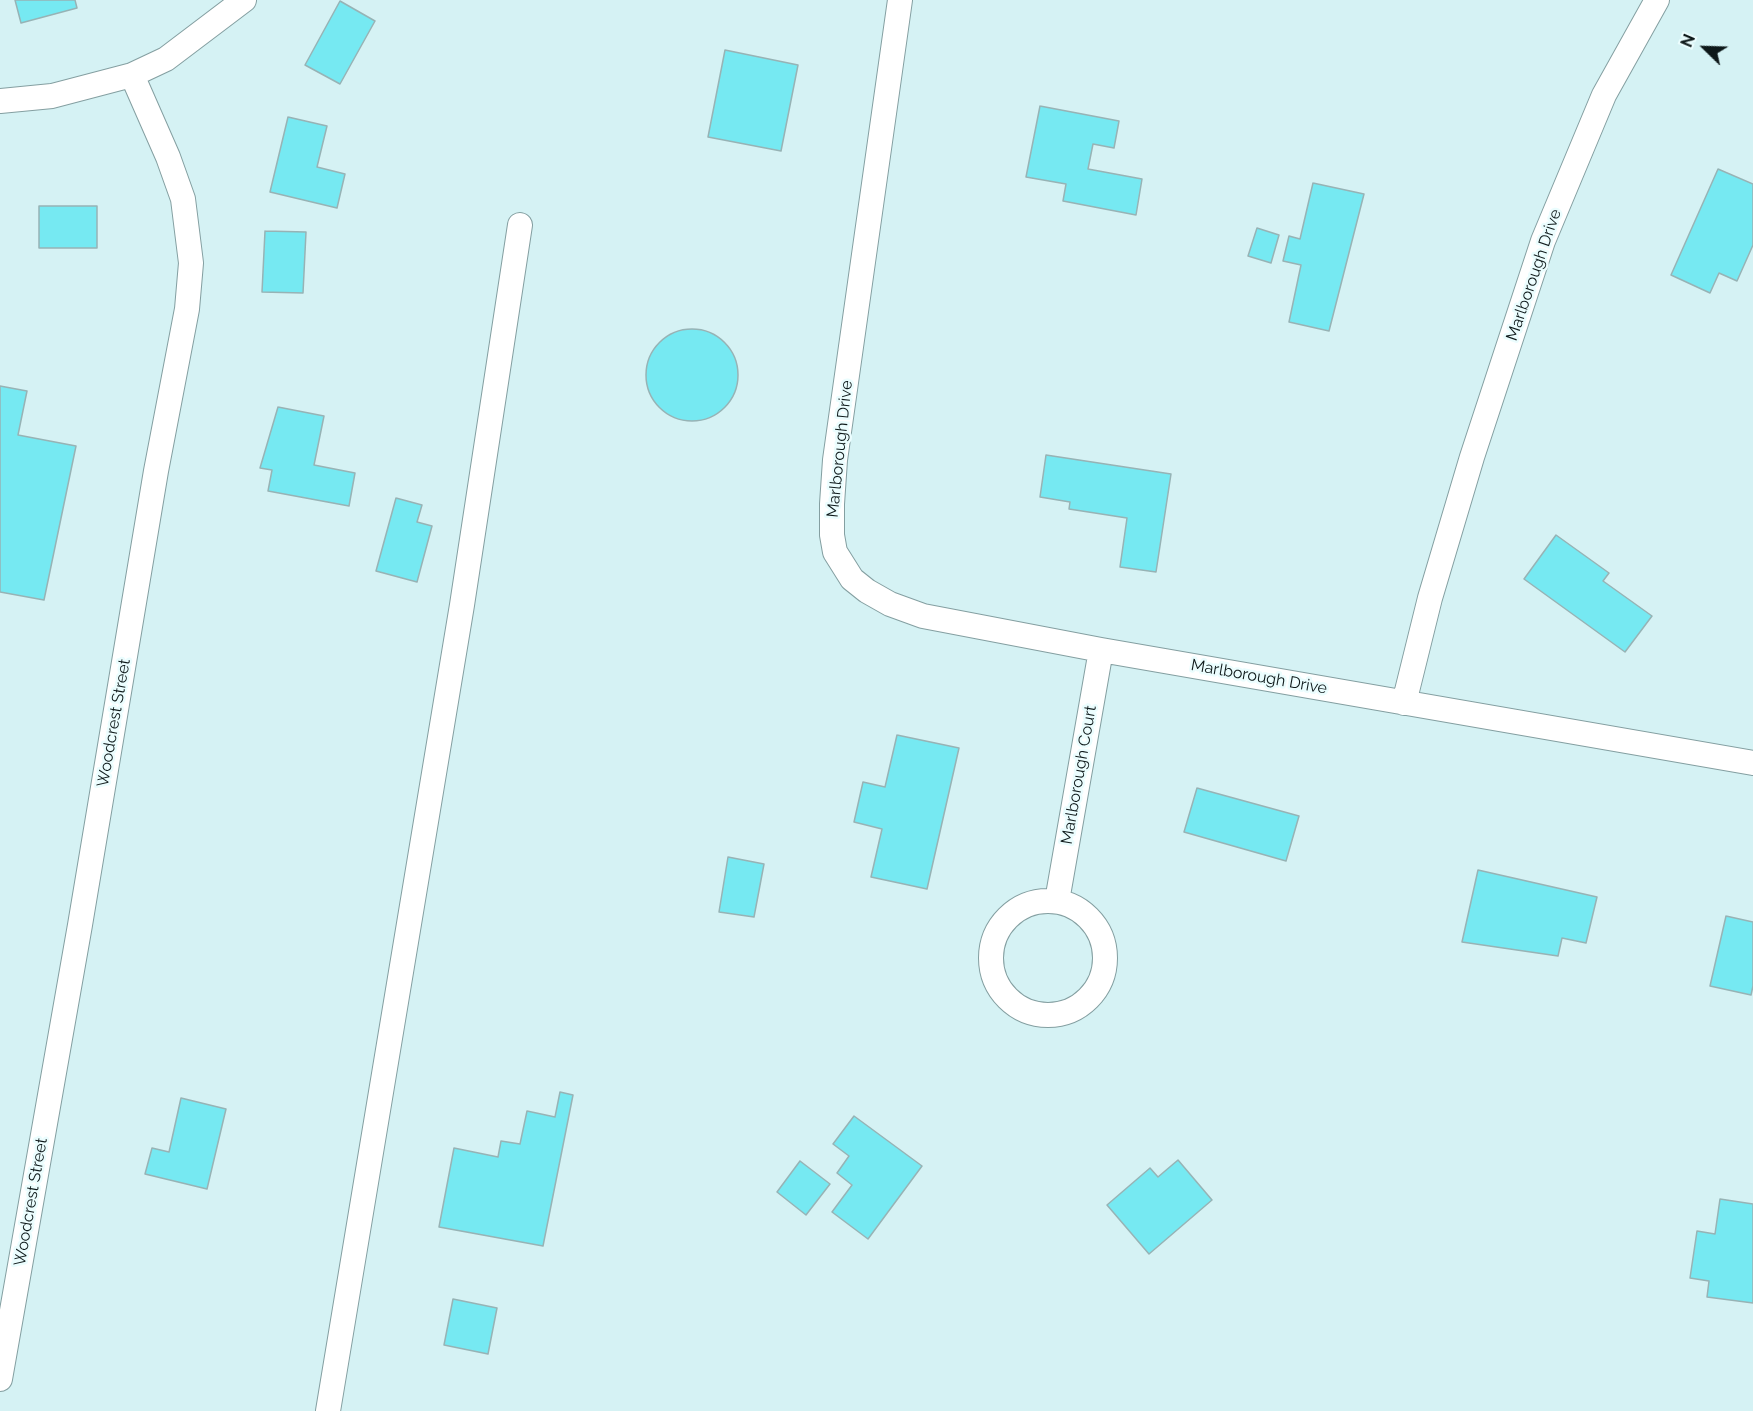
<!DOCTYPE html>
<html>
<head>
<meta charset="utf-8">
<style>
  body { margin:0 }
  #map { position:relative; width:1753px; height:1411px; overflow:hidden; background:#d5f2f4; font-family:Raleway,sans-serif }
  canvas { display:block }
  .north { position:absolute; left:1675px; top:18px; width:60px; height:60px; -webkit-text-stroke:4px #ebfdfe; paint-order:stroke; rotate:293deg; font-size:16px; font-weight:700; line-height:24px; text-align:center; color:#0d1819 }
  .north::after { content:''; display:block; margin:auto; width:21px; height:27px; background:#0d1819; clip-path:polygon(50% 0,100% 100%,50% 72%,0 100%) }
</style>
</head>
<body>
<div id="map">
<canvas width="1753" height="1411"></canvas>
<div class="north">N</div>
</div>
<script>
const context = document.querySelector('canvas').getContext('2d');
context.lineJoin = 'round';
function fillPath(path, color) { context.fillStyle = color; context.fill(path, 'evenodd'); }
const toPath = rows => new Path2D(rows.map(r => 'M' + r).join(''));
function trace(path, color, width, dash) { context.strokeStyle = color; context.lineWidth = width; context.lineCap = dash ? 'butt' : 'round'; context.setLineDash(dash || []); context.stroke(path); }
function label(font, color, halo, rows, align = 'center') {
  context.font = font + ' Raleway,sans-serif'; context.lineWidth = 5; context.setLineDash([]); context.textBaseline = 'middle'; context.strokeStyle = halo; context.fillStyle = color; for (const [text, x, y, turn = 0] of rows) {
    context.save(); context.translate(x, y); context.rotate((+turn || 0) * Math.PI / 180); context.textAlign = isNaN(turn) ? turn : align; if (halo) context.strokeText(text, 0, 0); context.fillText(text, 0, 0); context.restore();
  }
}
const building = toPath([
  [15,0,75,0,77,8,21,23,15,0],
  [340,1,375,21,340,84,305,65,340,1],
  [725,50,798,65,781,151,708,137,725,50],
  [1040,106,1119,121,1114,148,1093,144,1088,169,1142,179,1136,215,1063,201,1066,184,1026,177,1040,106],
  [288,117,327,126,317,167,345,174,337,208,270,192,288,117],
  [1718,169,1753,184,1753,245,1737,281,1719,273,1710,293,1671,275,1718,169],
  [1313,183,1364,194,1329,331,1289,322,1301,265,1283,261,1289,236,1300,239,1313,183],
  [39,206,97,206,97,248,39,248,39,206],
  [1257,228,1279,235,1271,263,1248,256,1257,228],
  [265,231,306,232,303,293,262,292,265,231],
  '646 375a46 46 0 1 1 92 0a46 46 0 1 1-92 0Z',
  [0,386,27,391,18,435,76,446,44,600,0,592,0,386],
  [278,407,324,416,314,465,355,473,349,506,268,491,272,470,260,468,278,407],
  [1046,455,1171,474,1156,572,1120,567,1127,518,1069,509,1070,502,1040,497,1046,455],
  [396,498,422,505,417,522,432,526,417,582,376,571,396,498],
  [1556,535,1609,573,1603,581,1652,616,1625,652,1524,579,1556,535],
  [897,735,959,748,927,889,871,877,882,829,854,822,863,782,885,787,897,735],
  [1197,788,1299,816,1286,861,1184,832,1197,788],
  [728,857,764,864,754,917,719,912,728,857],
  [1478,870,1597,897,1586,943,1562,938,1558,956,1462,942,1478,870],
  [1726,916,1753,922,1753,986,1751,995,1710,986,1726,916],
  [560,1092,573,1095,543,1246,439,1227,454,1148,498,1157,501,1141,520,1144,527,1111,555,1117,560,1092],
  [181,1098,226,1109,207,1189,145,1174,152,1148,169,1152,181,1098],
  [854,1116,922,1166,868,1239,832,1212,852,1185,837,1173,849,1156,833,1144,854,1116],
  [1178,1160,1212,1200,1149,1254,1107,1205,1150,1168,1158,1177,1178,1160],
  [800,1161,830,1184,806,1215,777,1192,800,1161],
  [1720,1199,1753,1204,1753,1303,1707,1297,1709,1281,1690,1278,1697,1231,1715,1234,1720,1199],
  [453,1299,497,1308,488,1354,444,1345,453,1299]
]);
fillPath(building, '#76e9f2');
trace(building, '#97b3b5', 1.5);
const minor = toPath([
  [900,0,835,460,832,504,832,535,835,552,852,579,867,591,890,604,923,616,1101,650,1753,763],
  [0,101,52,96,132,75,166,59,244,0],
  [1404,703,1430,598,1472,457,1543,241,1604,95,1657,0],
  [1057,901,1101,650],
  '991 958a57 57 0 1 1 114 0a57 57 0 1 1-114 0Z',
  [0,1379,80,925,156,471,187,309,191,263,183,199,168,157,132,75],
  [328,1411,462,605,520,225]
]);
trace(minor, '#849fa1', 26);
trace(minor, '#fff', 24);
label('16px', '#0d1819', '#ebfdfe', [
  ["Marlborough Drive",1534,275,-71],
  ["Marlborough Drive",840,449,-84],
  ["Marlborough Drive",1259,677,10],
  ["Woodcrest Street",114,723,-80],
  ["Marlborough Court",1079,775,-80],
  ["Woodcrest Street",31,1202,-80]
]);
</script>
</body>
</html>
